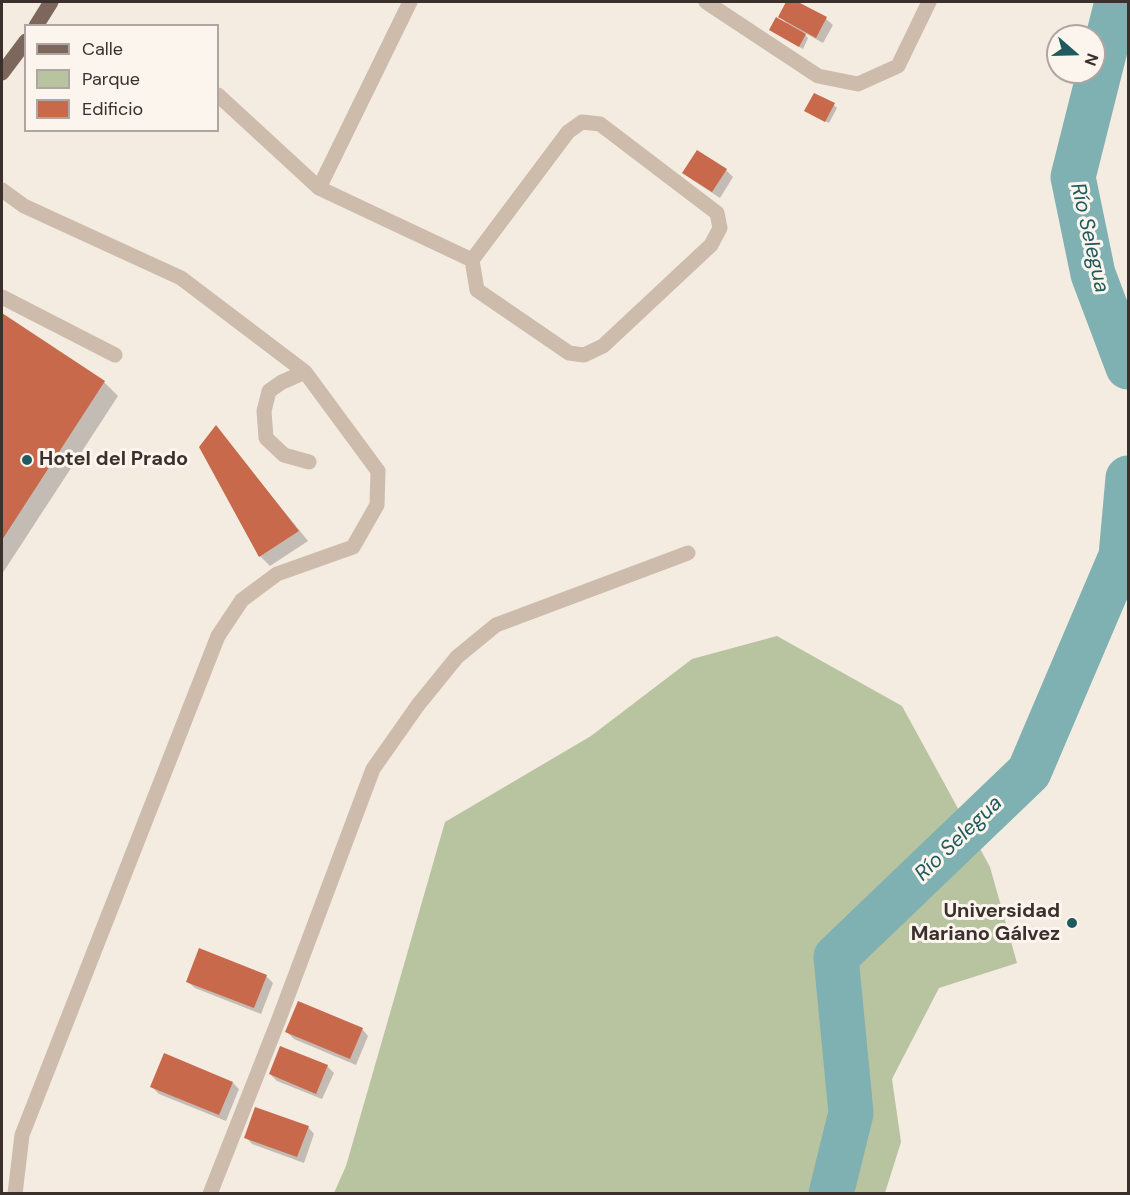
<!DOCTYPE html>
<html>
<head>
<meta charset="utf-8">
<style>
  body { margin:0 }
  #map { position:relative; width:1130px; height:1195px; overflow:hidden; background:#f4ebe1; font-family:"DM Sans",sans-serif }
  canvas { display:block }
  .frame { position:absolute; inset:0; border:3px solid #3b302b; pointer-events:none }
  .legend { position:absolute; left:24px; top:24px; width:195px; height:108px; box-sizing:border-box; background:#fbf5ee; border:2px solid #aea6a0; margin:0; padding:8px 10px; list-style:none; font-size:18px; color:#3b302b }
  .legend li { display:flex; align-items:center; gap:12px; height:30px }
  .legend b { width:30px; border:2px solid #aea6a0 }
  .north { position:absolute; left:1046px; top:24px; width:60px; height:60px; box-sizing:border-box; background:#fbf5ee; border:2px solid #aea6a0; border-radius:50%; rotate:110deg; font-size:16px; font-weight:700; line-height:24px; text-align:center; color:#3b302b }
  .north::after { content:''; display:block; margin:auto; width:21px; height:27px; background:#1f5a5e; clip-path:polygon(50% 0,100% 100%,50% 72%,0 100%) }
</style>
</head>
<body>
<div id="map">
<canvas width="1130" height="1195"></canvas>
<div class="frame"></div>
<ul class="legend">
<li><b style="height:8px;background:#7d675c"></b>Calle</li>
<li><b style="height:16px;background:#b8c4a0"></b>Parque</li>
<li><b style="height:16px;background:#c8694b"></b>Edificio</li>
</ul>
<div class="north">N</div>
</div>
<script>
const context = document.querySelector('canvas').getContext('2d');
context.lineJoin = 'round';
function fillPath(path, color) { context.fillStyle = color; context.fill(path, 'evenodd'); }
const toPath = rows => new Path2D(rows.map(r => 'M' + r).join(''));
function trace(path, color, width, dash) { context.strokeStyle = color; context.lineWidth = width; context.lineCap = dash ? 'butt' : 'round'; context.setLineDash(dash || []); context.stroke(path); }
function label(font, color, halo, rows, align = 'center') {
  context.font = font + ' "DM Sans",sans-serif'; context.lineWidth = 6; context.setLineDash([]); context.textBaseline = 'middle'; context.strokeStyle = halo; context.fillStyle = color; for (const [text, x, y, turn = 0] of rows) {
    context.save(); context.translate(x, y); context.rotate((+turn || 0) * Math.PI / 180); context.textAlign = isNaN(turn) ? turn : align; if (halo) context.strokeText(text, 0, 0); context.fillText(text, 0, 0); context.restore();
  }
}
fillPath(toPath([
  [777,636,902,706,990,867,1017,963,939,988,892,1079,901,1142,885,1193,334,1193,346,1166,445,822,591,736,692,659]
]), '#b8c4a0');
fillPath(toPath([
  [788,2,794,2,826,19,833,25,823,43,803,32,808,38,803,49,770,30,788,25,780,16],
  [834,105,837,108,829,123,809,113],
  [698,152,726,170,733,177,720,198,691,179,684,173],
  [2,314,104,382,118,396,2,574],
  [216,427,308,541,270,566,260,556],
  [200,950,266,976,273,983,261,1014,195,988,188,982],
  [362,1029,368,1036,356,1065,294,1039,287,1032],
  [327,1066,334,1073,322,1099,277,1081,270,1074],
  [233,1083,239,1089,226,1121,159,1094,152,1087],
  [308,1127,314,1134,304,1163,252,1144,246,1137]
]), '#0003');
trace(toPath([
  [1117,2,1073,177,1093,274,1128,367],
  [831,1194,851,1113,836,957,1029,772,1121,556,1128,478]
]), '#7fb0b2', 45);
fillPath(toPath([
  [786,2,798,2,827,17,816,38,778,17],
  [776,17,806,34,799,47,769,30],
  [814,93,835,103,825,122,804,111],
  [697,150,727,169,712,192,682,173],
  [2,313,105,381,2,540],
  [216,425,299,531,259,557,199,447],
  [199,948,267,975,254,1008,186,982],
  [298,1001,363,1028,350,1059,285,1032],
  [280,1046,328,1065,316,1094,269,1074],
  [164,1053,233,1082,219,1115,150,1087],
  [255,1107,309,1126,297,1157,244,1138]
]), '#c8694b');
trace(toPath([
  [706,2,818,76,858,84,898,66,929,2],
  [218,95,319,188,472,260],
  [582,122,600,124,717,213,720,228,711,245,603,346,584,355,569,353,477,290,472,260,568,132,582,122],
  [319,188,410,2],
  [2,190,24,206,181,278,305,372,378,471,377,505,353,547,277,574,242,600,218,636,22,1135,15,1194],
  [2,297,115,355],
  [305,372,282,382,269,391,264,411,266,438,284,455,309,462],
  [210,1194,279,1019,373,769,418,705,457,657,496,625,688,553]
]), '#cdbbac', 15);
trace(toPath([
  [36,26,51,2],
  [2,73,26,41]
]), '#7d675c', 15);
for (const [x, y, r, color] of [
  [27,460,6,"#1f5a5e"],
  [1072,923,6,"#1f5a5e"]
]) { const dot = new Path2D(); dot.arc(x, y, r, 0, 2 * Math.PI); context.fillStyle = color; context.fill(dot); trace(dot, '#fbf5ee', 2); }
label('bold 20px', '#3b302b', '#fbf5ee', [
  ["Hotel del Prado",39,460],
  ["Universidad",1060,912,"right"],
  ["Mariano Gálvez",1060,935,"right"]
], 'left');
label('italic 21px', '#1f5a5e', '#fbf5ee', [
  ["Río Selegua",1089,238,77],
  ["Río Selegua",959,839,-44]
]);
</script>
</body>
</html>
